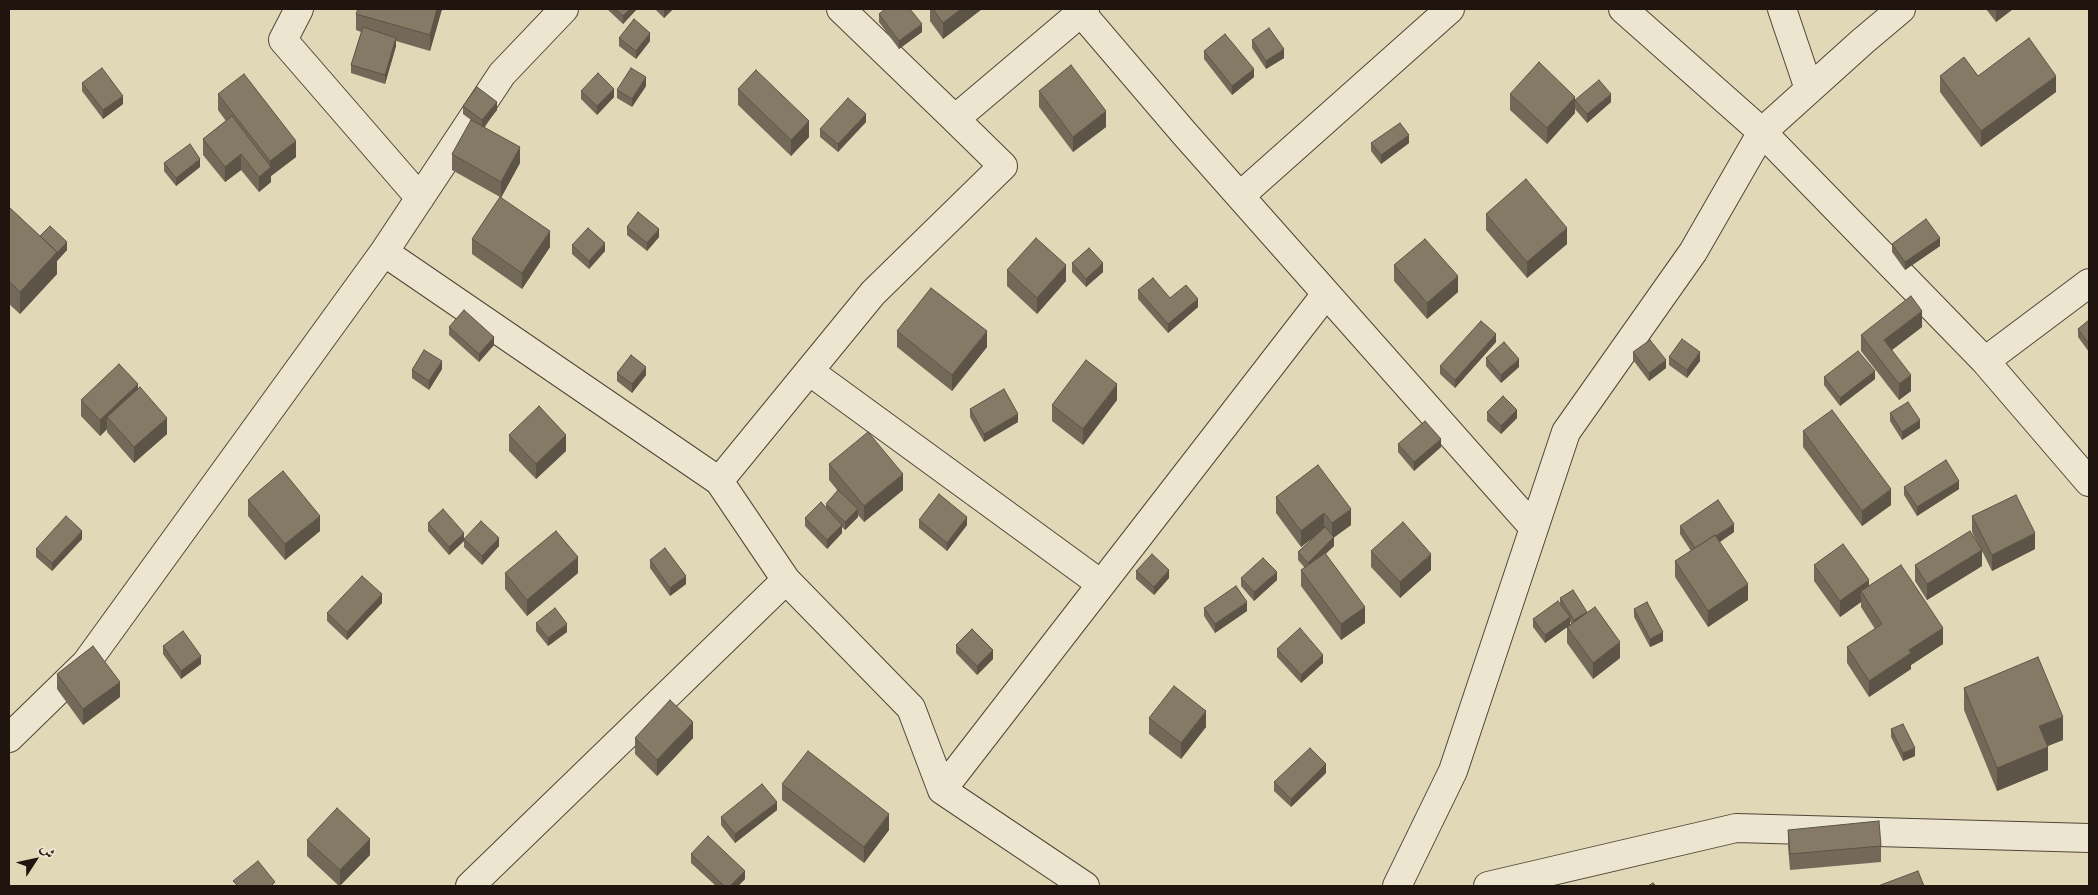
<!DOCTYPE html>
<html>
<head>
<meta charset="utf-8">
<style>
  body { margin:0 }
  #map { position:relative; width:2098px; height:895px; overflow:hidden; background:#e1d8b7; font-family:"IM FELL Great Primer",Amiri,serif }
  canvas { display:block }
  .frame { position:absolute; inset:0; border:10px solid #1f150e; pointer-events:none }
  .north { position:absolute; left:10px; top:835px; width:50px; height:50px; -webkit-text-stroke:4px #ece6d0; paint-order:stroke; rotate:55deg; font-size:14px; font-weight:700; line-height:20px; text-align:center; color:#1f150e }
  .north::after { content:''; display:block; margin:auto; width:18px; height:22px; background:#1f150e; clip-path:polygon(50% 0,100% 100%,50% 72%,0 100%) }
</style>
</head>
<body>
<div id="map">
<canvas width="2098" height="895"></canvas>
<div class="frame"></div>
<div class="north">ش</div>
</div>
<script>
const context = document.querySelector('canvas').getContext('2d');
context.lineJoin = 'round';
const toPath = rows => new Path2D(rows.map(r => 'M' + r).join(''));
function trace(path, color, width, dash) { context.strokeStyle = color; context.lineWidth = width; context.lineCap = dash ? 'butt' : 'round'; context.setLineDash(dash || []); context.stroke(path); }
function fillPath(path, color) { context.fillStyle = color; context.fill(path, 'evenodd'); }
const street = toPath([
  [299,9,283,40,420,198],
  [841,9,955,119,1085,9],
  [1078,9,1184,133,1534,528],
  [1623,9,1762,132,1985,361,2089,482],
  [1782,9,1809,89],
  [1240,196,1450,9],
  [384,252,719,481,786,580,911,708,942,790,1085,886],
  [1985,361,2089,283],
  [809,371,1101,584],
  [719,481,873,293,1003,166,955,119],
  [9,738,86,663,384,252,502,74,564,9],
  [942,790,1326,294],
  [470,886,786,580],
  [1397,886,1453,771,1566,432,1693,252,1762,132,1863,41,1901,9],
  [1488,886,1736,828,2089,838]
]);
trace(street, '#504638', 30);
trace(street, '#ece6d0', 28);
fillPath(toPath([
  [442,9,430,51,396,41,396,46,385,84,351,73,351,65,361,32,356,30,356,14],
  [607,9,637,9,623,24],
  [655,9,673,9,664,18],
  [930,9,982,9,943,39,930,21],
  [1986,9,2013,9,1996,22],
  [879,14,922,32,899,49,879,22],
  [619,38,650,41,636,59,619,46],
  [1252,40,1284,58,1266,69,1252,48],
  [1204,51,1254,77,1232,95,1204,59],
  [1940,76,1978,76,2056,92,1981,147,1940,92],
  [82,83,123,104,103,119,82,91],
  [646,86,632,107,617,98,617,90],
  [738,89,809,137,791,156,738,105],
  [581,91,614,97,597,115,581,99],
  [1039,91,1106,127,1073,152,1039,107],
  [218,94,296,157,271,176,271,182,259,192,241,170,225,182,203,155,203,139,226,121,218,110],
  [1510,94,1575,100,1611,102,1587,123,1575,109,1575,113,1547,144,1510,110],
  [463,106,497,110,484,127,520,163,501,197,550,247,522,289,472,254,472,239,500,197,452,170,452,154,471,120,463,114],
  [866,122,838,152,820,137,820,129],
  [1371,143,1409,143,1381,164,1371,151],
  [164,163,200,167,176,186,164,171],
  [9,207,40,236,67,250,57,261,57,274,20,314,9,304],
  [1486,214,1567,244,1527,278,1486,230],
  [627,227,659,237,647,251,627,235],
  [1892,244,1940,246,1905,270,1892,252],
  [572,245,605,251,589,269,572,254],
  [1072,263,1103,272,1086,287,1072,272],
  [1394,265,1458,292,1427,319,1394,281],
  [1007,270,1066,281,1037,314,1007,286],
  [1138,290,1170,298,1198,307,1168,333,1138,299],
  [2089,320,2089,352,2078,337,2078,329],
  [449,327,494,345,479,362,449,335],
  [1922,327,1892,350,1911,391,1899,400,1861,351,1861,335],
  [897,331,987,347,952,391,897,347],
  [1496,342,1455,388,1440,374,1440,366],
  [1633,352,1666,368,1649,381,1633,360],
  [1669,357,1700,361,1687,378,1669,365],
  [1486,358,1519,367,1501,383,1486,366],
  [442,369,429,390,412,378,412,370],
  [617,373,646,375,632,393,617,381],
  [1824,377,1875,379,1840,406,1824,385],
  [138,390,167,434,134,463,107,432,107,429,100,436,81,416,81,400],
  [1117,400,1083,445,1052,421,1052,405],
  [970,409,1018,422,984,442,970,417],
  [1487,412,1517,418,1501,434,1487,421],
  [1890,413,1920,428,1902,440,1890,421],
  [1803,431,1891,505,1862,526,1803,447],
  [509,435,566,451,536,479,509,451],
  [1398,444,1441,447,1414,471,1398,452],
  [829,464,903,490,864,522,858,515,858,517,845,530,842,527,842,533,827,549,805,526,805,518,826,508,826,504,838,491,829,480],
  [1318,465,1351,525,1334,537,1334,546,1325,554,1365,623,1341,640,1301,586,1301,570,1305,568,1298,560,1298,552,1315,536,1301,547,1276,513,1276,497],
  [1904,487,1959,489,1917,516,1904,495],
  [248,500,320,531,285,560,248,516],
  [1972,516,2035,549,1992,571,1982,551,1982,566,1927,600,1915,581,1915,565,1979,546,1972,532],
  [919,520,967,525,947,551,919,528],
  [428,523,464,539,499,546,482,565,464,547,464,541,449,555,428,531],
  [1680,526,1734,532,1720,542,1748,600,1708,627,1675,577,1675,561,1691,551,1680,534],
  [82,539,52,571,36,557,36,549],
  [1371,551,1431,570,1400,598,1371,567],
  [650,560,686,584,670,596,650,568],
  [1814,565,1869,585,1943,644,1911,665,1911,669,1869,697,1847,663,1847,647,1875,629,1861,607,1861,602,1840,617,1814,581],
  [1136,571,1169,578,1154,595,1136,579],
  [505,573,578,573,527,616,505,589],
  [1241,578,1277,580,1254,601,1241,586],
  [1560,598,1587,613,1620,658,1593,679,1567,643,1567,627,1571,624,1570,621,1570,625,1545,643,1533,627,1533,619,1560,604],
  [382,603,347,640,327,621,327,613],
  [1204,608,1247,611,1215,633,1204,616],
  [1634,609,1663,641,1650,647,1634,617],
  [536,623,567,632,548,646,536,631],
  [956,645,993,659,977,675,956,653],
  [163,646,201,664,181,679,163,654],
  [1277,649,1323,663,1301,683,1277,657],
  [57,674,120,697,83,725,57,689],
  [1964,688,2063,740,2048,746,2048,770,1997,791,1964,710],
  [1149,718,1206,727,1181,759,1149,734],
  [1891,729,1915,756,1903,761,1891,737],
  [635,738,693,738,657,776,635,754],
  [1326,773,1291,807,1274,791,1274,782],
  [782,784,889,830,864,863,782,800],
  [777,810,735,843,721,825,721,817],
  [1788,830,1881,846,1881,862,1790,870,1788,846],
  [307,840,370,855,339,886,307,856],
  [691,854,745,879,738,886,716,886,691,863]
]), '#726958');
fillPath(toPath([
  [437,9,442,9,430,51,430,35],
  [630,9,637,9,623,24,623,16],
  [665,9,673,9,664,18,664,10],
  [961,9,982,9,943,39,943,23],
  [1996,9,2013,9,1996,22],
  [922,24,922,32,899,49,899,41],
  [650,33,650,41,636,59,636,51],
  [396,38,396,46,385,84,385,75],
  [1284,49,1284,58,1266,69,1266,61],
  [1254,69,1254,77,1232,95,1232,86],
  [2056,76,2056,92,1981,147,1981,131],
  [646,77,646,86,632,107,632,99],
  [614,89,614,97,597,115,597,106],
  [1611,94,1611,102,1587,123,1587,114],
  [123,96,123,104,103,119,103,110],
  [1575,97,1575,113,1547,144,1547,128],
  [497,102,497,110,482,128,482,120],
  [1106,111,1106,127,1073,152,1073,137],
  [866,114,866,122,838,152,838,144],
  [809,121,809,137,791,156,791,140],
  [1409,135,1409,143,1381,164,1381,155],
  [296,141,296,157,271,176,271,182,259,192,259,177,270,167,270,161],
  [520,147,520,163,501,198,501,182],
  [241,154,241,170,225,182,225,167],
  [200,159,200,167,176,186,176,178],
  [1567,228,1567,244,1527,278,1527,262],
  [659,229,659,237,647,251,647,243],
  [550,231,550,247,522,289,522,273],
  [1940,238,1940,246,1905,270,1905,262],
  [67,242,67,250,57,261,57,274,20,314,20,292],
  [605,243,605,251,589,269,589,261],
  [1103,263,1103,272,1086,287,1086,279],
  [1066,265,1066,281,1037,314,1037,298],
  [1458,276,1458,292,1427,319,1427,303],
  [1198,299,1198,307,1168,333,1168,324],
  [1922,311,1922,327,1884,356,1884,340],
  [987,331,987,347,952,391,952,375],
  [1496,334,1496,342,1455,388,1455,380],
  [494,337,494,345,479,362,479,354],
  [1700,352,1700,361,1687,378,1687,370],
  [1519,359,1519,367,1501,383,1501,375],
  [1666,360,1666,368,1649,381,1649,373],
  [442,361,442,369,429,390,429,381],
  [646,367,646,375,632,393,632,384],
  [1875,371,1875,379,1840,406,1840,398],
  [1911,375,1911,391,1899,400,1899,384],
  [138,384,138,400,107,417,107,429,100,436,100,420],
  [1117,384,1117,400,1083,445,1083,429],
  [1517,410,1517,418,1501,434,1501,426],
  [1018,414,1018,422,984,442,984,434],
  [167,418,167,434,134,463,134,447],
  [1920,420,1920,428,1902,440,1902,432],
  [566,435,566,451,536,479,536,464],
  [1441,439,1441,447,1414,471,1414,462],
  [903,474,903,490,864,522,864,506],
  [1959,481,1959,489,1917,516,1917,507],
  [1891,489,1891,505,1862,526,1862,511],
  [858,509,858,517,845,530,845,522],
  [1351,509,1351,525,1332,539,1332,523],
  [1324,513,1324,529,1301,547,1301,531],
  [320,516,320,531,285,560,285,544],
  [967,517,967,525,947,551,947,543],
  [1734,524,1734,532,1696,558,1696,550],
  [842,525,842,533,827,549,827,540],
  [82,531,82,539,52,571,52,563],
  [464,533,464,541,449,555,449,547],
  [2035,533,2035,549,1992,571,1992,555],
  [1334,537,1334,546,1308,571,1308,563],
  [499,538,499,546,482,565,482,556],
  [1982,550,1982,566,1927,600,1927,584],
  [1431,554,1431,570,1400,598,1400,582],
  [578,557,578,573,527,616,527,600],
  [1169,570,1169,578,1154,595,1154,587],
  [1277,572,1277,580,1254,601,1254,592],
  [686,576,686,584,670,596,670,588],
  [1869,580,1869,596,1861,591,1861,602,1840,617,1840,601],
  [1748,584,1748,600,1708,627,1708,611],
  [382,594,382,603,347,640,347,632],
  [1247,602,1247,611,1215,633,1215,624],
  [1365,607,1365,623,1341,640,1341,624],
  [1587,612,1587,620,1574,628,1574,620],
  [1570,617,1570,625,1545,643,1545,635],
  [567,624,567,632,548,646,548,638],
  [1943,628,1943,644,1911,665,1911,669,1869,697,1869,681,1909,650],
  [1663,632,1663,641,1650,647,1650,639],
  [1620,642,1620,658,1593,679,1593,663],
  [993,650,993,659,977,675,977,666],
  [1323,655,1323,663,1301,683,1301,675],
  [201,656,201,664,181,679,181,671],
  [120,682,120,697,83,725,83,709],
  [1206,711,1206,727,1181,759,1181,743],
  [2063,717,2063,740,2039,749,2039,726],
  [693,722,693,738,657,776,657,760],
  [2048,747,2048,770,1997,791,1997,768],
  [1915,748,1915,756,1903,761,1903,753],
  [1326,764,1326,773,1291,807,1291,799],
  [777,802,777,810,735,843,735,834],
  [889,814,889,830,864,863,864,847],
  [370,839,370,855,340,886,340,870],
  [745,871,745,879,738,886,730,886]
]), '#5c5547');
const building = toPath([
  [358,9,437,9,430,35,356,14,358,9],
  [615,9,630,9,623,16,615,9],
  [885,9,910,9,922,24,899,41,879,14,885,9],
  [933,9,961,9,943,23,933,9],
  [634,19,650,33,636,51,619,38,634,19],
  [363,27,396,38,385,75,351,65,363,27],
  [1269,28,1284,49,1266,61,1252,40,1269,28],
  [1225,34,1254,69,1232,86,1204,51,1225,34],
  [2029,38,2056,76,1981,131,1940,76,1964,57,1978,76,2029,38],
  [1539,62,1575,97,1547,128,1510,94,1539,62],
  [1071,65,1106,111,1073,137,1039,91,1071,65],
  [102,68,123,96,103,110,82,83,102,68],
  [631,68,646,77,632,99,617,90,631,68],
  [756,70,809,121,791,140,738,89,756,70],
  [598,73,614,89,597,106,581,91,598,73],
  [244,74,296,141,270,161,218,94,244,74],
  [1599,80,1611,94,1587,114,1575,100,1599,80],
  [477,87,497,102,482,120,463,106,477,87],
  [848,98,866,114,838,144,820,129,848,98],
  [232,116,271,167,259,177,241,154,225,167,203,139,232,116],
  [471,120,520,147,501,182,452,154,471,120],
  [1400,123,1409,135,1381,155,1371,143,1400,123],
  [190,144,200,159,176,178,164,163,190,144],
  [1526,179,1567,228,1527,262,1486,214,1526,179],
  [500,197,550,231,522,273,472,239,500,197],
  [9,207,57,252,20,292,9,281,9,207],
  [638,212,659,229,647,243,627,227,638,212],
  [1926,219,1940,238,1905,262,1892,244,1926,219],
  [50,226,67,242,57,253,57,252,40,236,50,226],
  [588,228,605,243,589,261,572,245,588,228],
  [1036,238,1066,265,1037,298,1007,270,1036,238],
  [1425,239,1458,276,1427,303,1394,265,1425,239],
  [1089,248,1103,263,1086,279,1072,263,1089,248],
  [1153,278,1170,298,1186,285,1198,299,1168,324,1138,290,1153,278],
  [931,288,987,331,952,375,897,331,931,288],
  [1911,296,1922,311,1884,340,1911,375,1899,384,1861,335,1911,296],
  [464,310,494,337,479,354,449,327,464,310],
  [2089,320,2089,344,2078,329,2089,320],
  [1481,321,1496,334,1455,380,1440,366,1481,321],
  [1682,339,1700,352,1687,370,1669,357,1682,339],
  [1650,340,1666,360,1649,373,1633,352,1650,340],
  [1504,342,1519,359,1501,375,1486,358,1504,342],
  [424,350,442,361,429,381,412,370,424,350],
  [1858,351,1875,371,1840,398,1824,377,1858,351],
  [631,355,646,367,632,384,617,373,631,355],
  [1086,360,1117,384,1083,429,1052,405,1086,360],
  [119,364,138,384,100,420,81,400,119,364],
  [140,387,167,418,134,447,107,417,140,387],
  [1004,389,1018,414,984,434,970,409,1004,389],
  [1503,396,1517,410,1501,426,1487,412,1503,396],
  [1908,402,1920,420,1902,432,1890,413,1908,402],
  [539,406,566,435,536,464,509,435,539,406],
  [1832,410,1891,489,1862,511,1803,431,1832,410],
  [1425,421,1441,439,1414,462,1398,444,1425,421],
  [868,432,903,474,864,506,829,464,868,432],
  [1946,460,1959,481,1917,507,1904,487,1946,460],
  [1318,465,1351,509,1332,523,1324,513,1301,531,1276,497,1318,465],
  [283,471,320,516,285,544,248,500,283,471],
  [838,490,858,509,845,522,826,504,838,490],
  [939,494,967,517,947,543,919,520,939,494],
  [2016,495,2035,533,1992,555,1972,516,2016,495],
  [1718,500,1734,524,1716,536,1715,535,1695,548,1680,526,1718,500],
  [821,502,842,525,827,540,805,518,821,502],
  [443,509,464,533,449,547,428,523,443,509],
  [66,516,82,531,52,563,36,549,66,516],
  [481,521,499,538,482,556,464,539,481,521],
  [1403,522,1431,554,1400,582,1371,551,1403,522],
  [1325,527,1334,537,1308,563,1298,552,1325,527],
  [556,531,578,557,527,600,505,573,556,531],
  [1970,531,1982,550,1927,584,1915,565,1970,531],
  [1715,535,1748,584,1708,611,1675,561,1715,535],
  [1843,544,1869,580,1840,601,1814,565,1843,544],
  [665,548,686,576,670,588,650,560,665,548],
  [1325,553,1365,607,1341,624,1301,570,1325,553],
  [1152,554,1169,570,1154,587,1136,571,1152,554],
  [1263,558,1277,572,1254,592,1241,578,1263,558],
  [1901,565,1943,628,1909,650,1911,653,1869,681,1847,647,1882,624,1861,591,1901,565],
  [362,576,382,594,347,632,327,613,362,576],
  [1236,586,1247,602,1215,624,1204,608,1236,586],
  [1573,590,1587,612,1574,620,1560,598,1573,590],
  [1558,601,1570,617,1545,635,1533,619,1558,601],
  [1647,602,1663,632,1650,639,1634,609,1647,602],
  [1595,607,1620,642,1593,663,1567,627,1595,607],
  [555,608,567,624,548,638,536,623,555,608],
  [1300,628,1323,655,1301,675,1277,649,1300,628],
  [972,629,993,650,977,666,956,645,972,629],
  [183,631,201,656,181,671,163,646,183,631],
  [93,646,120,682,83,709,57,674,93,646],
  [2038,657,2063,717,2039,726,2048,747,1997,768,1964,688,2038,657],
  [1174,686,1206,711,1181,743,1149,718,1174,686],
  [670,700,693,722,657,760,635,738,670,700],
  [1903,724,1915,748,1903,753,1891,729,1903,724],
  [1310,748,1326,764,1291,799,1274,782,1310,748],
  [808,751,889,814,864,847,782,784,808,751],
  [762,784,777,802,735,834,721,817,762,784],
  [337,808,370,839,340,870,307,840,337,808],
  [1879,821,1881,846,1790,854,1788,830,1879,821],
  [708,836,745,871,730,886,724,886,691,854,708,836],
  [258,861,275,882,271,886,238,886,233,881,258,861],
  [1918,871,1924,886,1878,886,1918,871],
  [1653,883,1656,886,1648,886,1653,883]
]);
fillPath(building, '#847a66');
trace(building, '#5c5547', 1);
</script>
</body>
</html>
